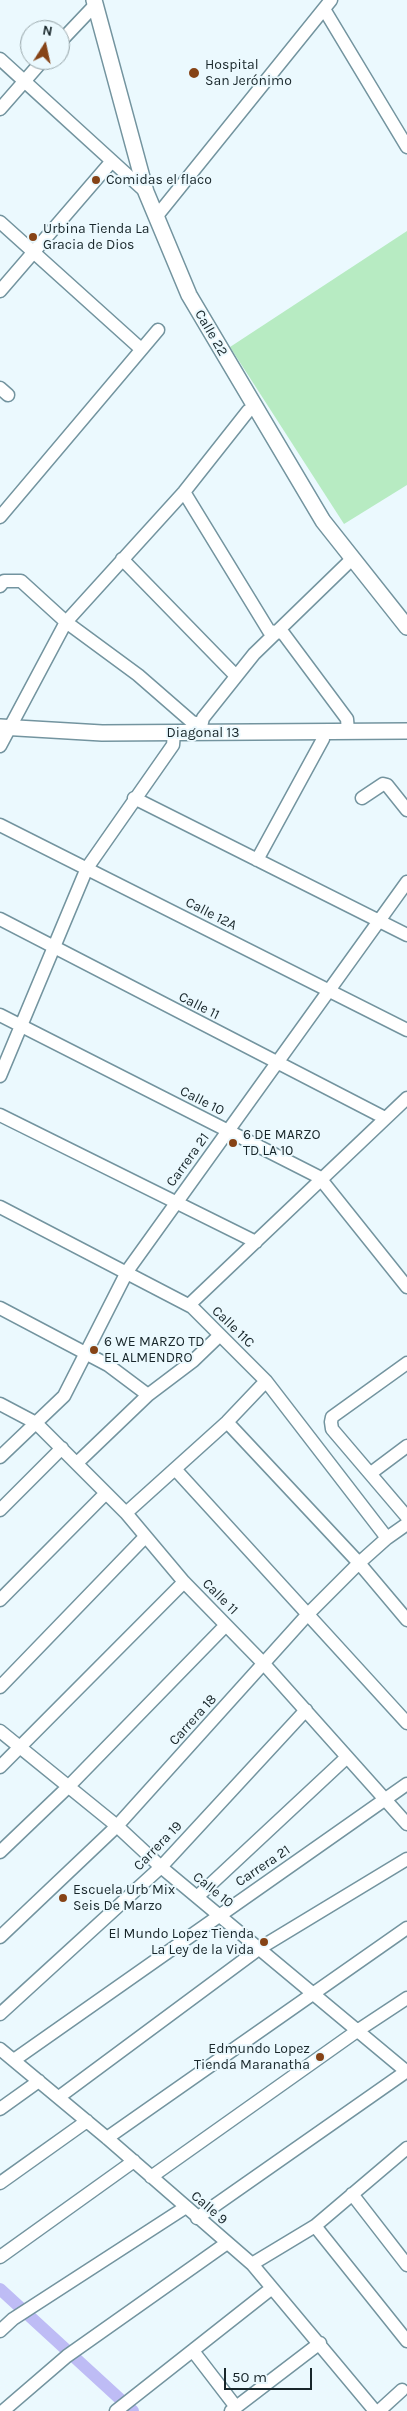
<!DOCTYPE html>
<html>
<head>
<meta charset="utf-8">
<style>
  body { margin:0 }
  #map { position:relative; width:407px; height:2411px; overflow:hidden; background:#ebf9fe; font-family:Karla,sans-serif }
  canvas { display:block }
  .north { position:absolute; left:20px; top:20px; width:50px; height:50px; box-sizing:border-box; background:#ebf9fe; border:1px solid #97a5a9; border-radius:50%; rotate:10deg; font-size:14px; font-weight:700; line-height:20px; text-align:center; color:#18262a }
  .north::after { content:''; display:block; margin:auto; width:18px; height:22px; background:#864316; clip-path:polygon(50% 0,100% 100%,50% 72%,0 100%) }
  .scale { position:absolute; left:224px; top:2368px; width:88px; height:22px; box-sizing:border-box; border:2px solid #18262a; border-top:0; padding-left:6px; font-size:15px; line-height:18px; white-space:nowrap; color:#18262a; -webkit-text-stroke:4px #ebf9fe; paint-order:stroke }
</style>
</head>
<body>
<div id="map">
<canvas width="407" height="2411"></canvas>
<div class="north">N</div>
<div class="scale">50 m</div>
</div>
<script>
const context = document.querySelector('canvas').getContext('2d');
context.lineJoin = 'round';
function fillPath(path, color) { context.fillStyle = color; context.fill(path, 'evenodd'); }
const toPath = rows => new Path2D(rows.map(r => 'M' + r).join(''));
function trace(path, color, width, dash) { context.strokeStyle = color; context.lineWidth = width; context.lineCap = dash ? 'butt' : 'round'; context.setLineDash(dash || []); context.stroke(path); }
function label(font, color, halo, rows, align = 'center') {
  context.font = font + ' Karla,sans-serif'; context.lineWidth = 4; context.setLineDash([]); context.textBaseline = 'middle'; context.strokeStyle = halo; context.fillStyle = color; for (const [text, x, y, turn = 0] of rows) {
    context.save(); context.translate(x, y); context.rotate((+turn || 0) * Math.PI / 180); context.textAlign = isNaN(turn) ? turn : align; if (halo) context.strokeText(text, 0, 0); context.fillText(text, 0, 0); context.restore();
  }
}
fillPath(toPath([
  [407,231,407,485,344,524,230,347]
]), '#b7ebc2');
trace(toPath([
  [0,2289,133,2411]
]), '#bebcf5', 12);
const minor = toPath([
  [324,9,407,147],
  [60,42,95,5],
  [0,59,146,192],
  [0,109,43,60],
  [156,217,331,0],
  [0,222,141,349],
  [0,291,112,161],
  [0,388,8,395],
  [184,492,269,631,283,633,347,719,348,731],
  [0,517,158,330],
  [122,559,236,676],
  [0,586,4,581,21,581,66,622,138,675,192,722,201,724],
  [200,731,203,718,254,654,353,558],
  [0,746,66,622,184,492,248,411,254,407],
  [134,798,407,935],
  [362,798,383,784,387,785,407,810],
  [0,825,407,1030],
  [257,860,323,739,323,732],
  [0,919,385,1118],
  [0,1015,319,1177,407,1287],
  [0,1076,87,868,173,745,174,733],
  [0,1115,256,1242],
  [0,1207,192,1307,266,1381,387,1538],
  [189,1305,407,1098],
  [0,1308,108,1365,148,1395],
  [407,1363,332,1417,331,1422,332,1429,407,1517],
  [0,1404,36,1423,126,1513,184,1582,264,1664,407,1824],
  [227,1422,359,1563,407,1620],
  [0,1457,64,1396,128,1270,407,882],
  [77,1463,148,1395,193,1361,220,1335],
  [175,1469,407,1723],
  [371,1473,407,1446],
  [0,1510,62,1448],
  [126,1513,227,1422,266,1381],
  [0,1600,106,1493],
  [0,1687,145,1537],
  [0,1731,117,1826,161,1867,407,2072],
  [0,1767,184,1582],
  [0,1852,68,1787,226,1625],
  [197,1897,346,1758],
  [0,1937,117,1826,308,1614,359,1563,387,1538,407,1524],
  [0,2014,161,1867,306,1710],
  [0,2049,107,2138,252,2264,375,2411],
  [14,2060,407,1784],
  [59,2097,260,1948,407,1859],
  [0,2109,39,2081],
  [107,2138,407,1928],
  [151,2177,357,2031,407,1998],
  [0,2183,87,2121],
  [352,2194,407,2265],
  [197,2218,407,2071],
  [315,2226,407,2341],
  [0,2257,134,2161],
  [252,2264,315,2226,407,2148],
  [0,2331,13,2319,186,2207],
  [193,2351,236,2407],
  [3,2411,67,2356,227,2243],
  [116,2411,272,2288],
  [231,2411,320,2343],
  [379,2411,402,2390]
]);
const tertiary = toPath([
  [94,0,146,192,189,295,323,521,407,627],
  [0,727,102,733,407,731]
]);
trace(minor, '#73949f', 15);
trace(tertiary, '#73949f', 18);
trace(minor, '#fff', 12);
trace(tertiary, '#fff', 15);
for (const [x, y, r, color] of [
  [194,73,6,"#864316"],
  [96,180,5,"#864316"],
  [33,237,5,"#864316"],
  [233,1143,5,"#864316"],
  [94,1350,5,"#864316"],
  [63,1898,5,"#864316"],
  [264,1942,5,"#864316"],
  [320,2057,5,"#864316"]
]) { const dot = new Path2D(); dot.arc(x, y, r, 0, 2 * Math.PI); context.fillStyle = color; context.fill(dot); trace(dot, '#ebf9fe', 2); }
label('14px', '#18262a', '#ebf9fe', [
  ["Hospital",205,65],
  ["San Jerónimo",205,81],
  ["Comidas el flaco",106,180],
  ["Urbina Tienda La",43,229],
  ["Gracia de Dios",43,245],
  ["6 DE MARZO",243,1135],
  ["TD LA 10",243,1151],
  ["6 WE MARZO TD",104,1342],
  ["EL ALMENDRO",104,1358],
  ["Escuela Urb Mix",73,1890],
  ["Seis De Marzo",73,1906],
  ["El Mundo Lopez Tienda",254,1934,"right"],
  ["La Ley de la Vida",254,1950,"right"],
  ["Edmundo Lopez",310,2049,"right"],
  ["Tienda Maranatha",310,2065,"right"]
], 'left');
label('14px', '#18262a', '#ebf9fe', [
  ["Calle 22",211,333,60],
  ["Diagonal 13",203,733],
  ["Calle 12A",211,914,27],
  ["Calle 11",199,1006,27],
  ["Calle 10",202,1101,27],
  ["Carrera 21",188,1160,-54],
  ["Calle 11C",233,1327,44],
  ["Calle 11",220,1597,45],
  ["Carrera 18",193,1720,-48],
  ["Carrera 19",158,1846,-46],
  ["Carrera 21",263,1866,-34],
  ["Calle 10",213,1890,39],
  ["Calle 9",209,2208,41]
]);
</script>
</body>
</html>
